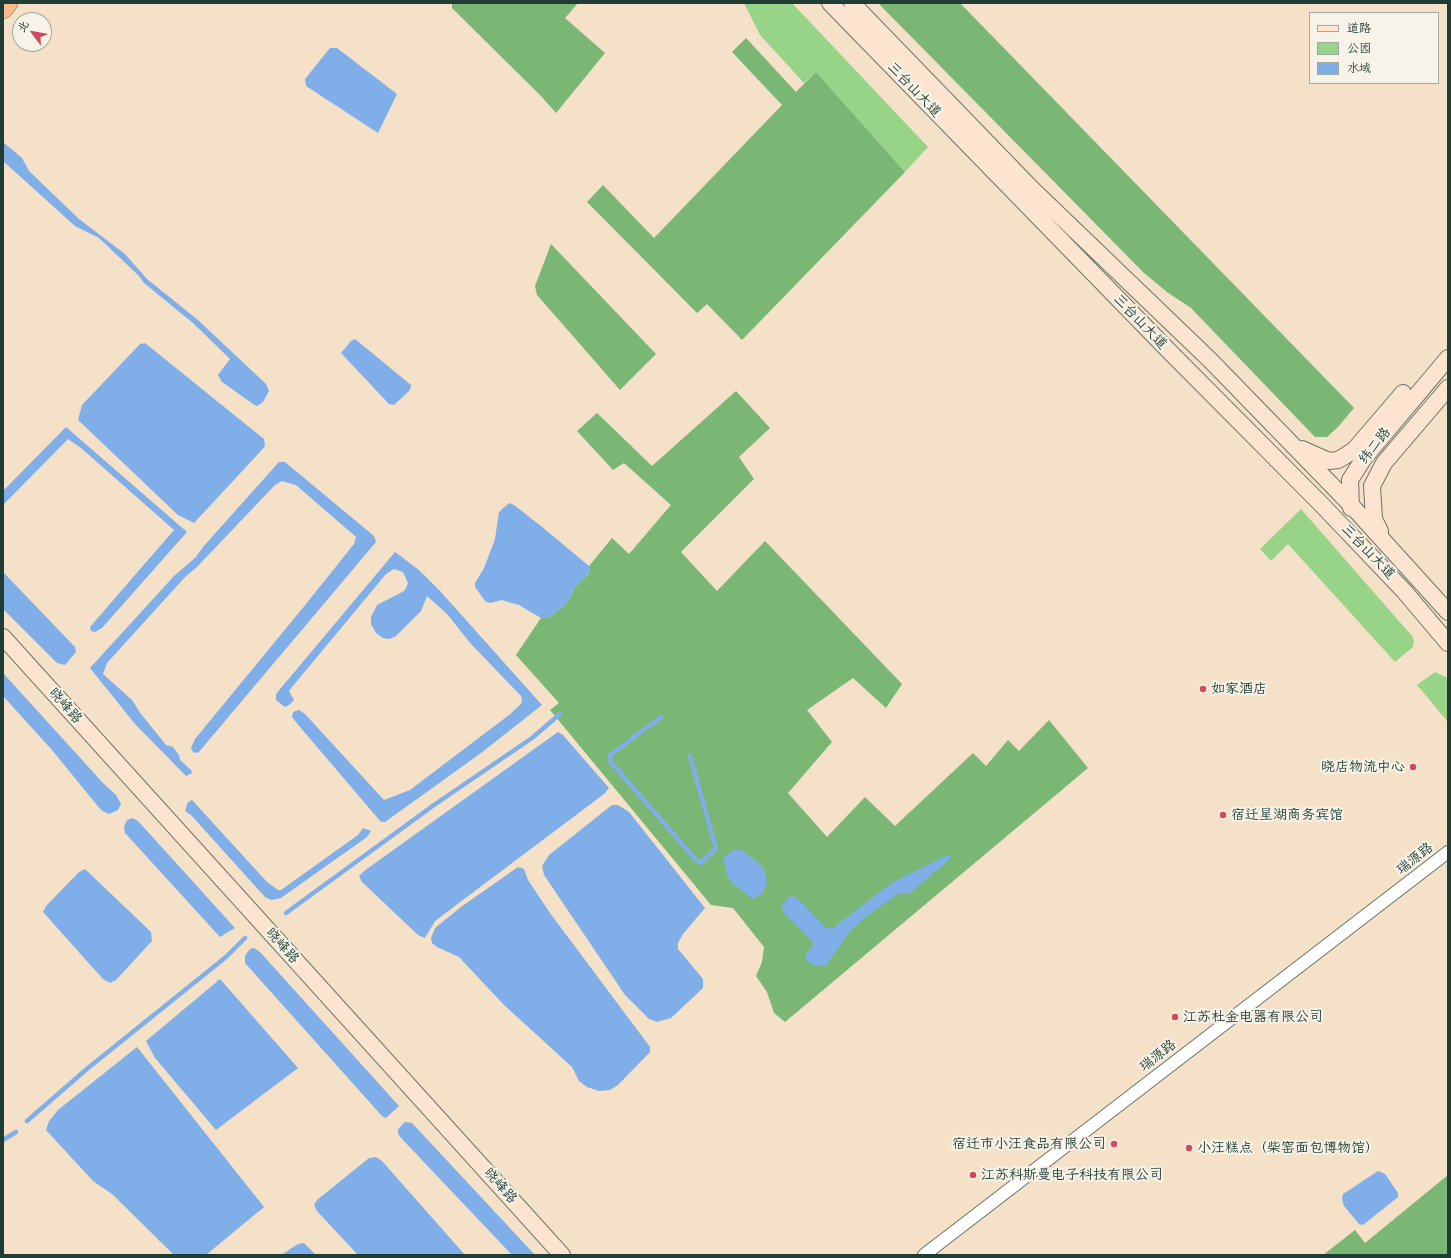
<!DOCTYPE html>
<html>
<head>
<meta charset="utf-8">
<style>
  body { margin:0 }
  #map { position:relative; width:1451px; height:1258px; overflow:hidden; background:#f4e1c8; font-family:Caveat,"LXGW WenKai TC",sans-serif }
  canvas { display:block }
  .frame { position:absolute; inset:0; border:4px solid #1f3d34; pointer-events:none }
  .legend { position:absolute; left:1309px; top:12px; width:130px; height:72px; box-sizing:border-box; background:#f7f3e8; border:1px solid #a1aaa0; margin:0; padding:5px 7px; list-style:none; font-size:12px; color:#1f3d34 }
  .legend li { display:flex; align-items:center; gap:8px; height:20px }
  .legend b { width:20px; border:1px solid #a1aaa0 }
  .north { position:absolute; left:12px; top:12px; width:40px; height:40px; box-sizing:border-box; background:#f7f3e8; border:1px solid #a1aaa0; border-radius:50%; rotate:302deg; font-size:11px; font-weight:700; line-height:16px; text-align:center; color:#1f3d34 }
  .north::after { content:''; display:block; margin:auto; width:14px; height:18px; background:#d1495b; clip-path:polygon(50% 0,100% 100%,50% 72%,0 100%) }
</style>
</head>
<body>
<div id="map">
<canvas width="1451" height="1258"></canvas>
<div class="frame"></div>
<ul class="legend">
<li><b style="height:5px;background:#fde4d1"></b>道路</li>
<li><b style="height:11px;background:#98d488"></b>公园</li>
<li><b style="height:11px;background:#7faee9"></b>水域</li>
</ul>
<div class="north">北</div>
</div>
<script>
const context = document.querySelector('canvas').getContext('2d');
context.lineJoin = 'round';
function fillPath(path, color) { context.fillStyle = color; context.fill(path, 'evenodd'); }
const toPath = rows => new Path2D(rows.map(r => 'M' + r).join(''));
function trace(path, color, width, dash) { context.strokeStyle = color; context.lineWidth = width; context.lineCap = dash ? 'butt' : 'round'; context.setLineDash(dash || []); context.stroke(path); }
function label(font, color, halo, rows, align = 'center') {
  context.font = font + ' Caveat,"LXGW WenKai TC",sans-serif'; context.lineWidth = 4; context.setLineDash([]); context.textBaseline = 'middle'; context.strokeStyle = halo; context.fillStyle = color; for (const [text, x, y, turn = 0] of rows) {
    context.save(); context.translate(x, y); context.rotate((+turn || 0) * Math.PI / 180); context.textAlign = isNaN(turn) ? turn : align; if (halo) context.strokeText(text, 0, 0); context.fillText(text, 0, 0); context.restore();
  }
}
fillPath(toPath([
  [744,3,792,3,928,147,905,172,816,72,804,83,760,35],
  [1301,509,1412,636,1414,641,1413,647,1395,662,1288,544,1271,561,1260,549],
  [1435,672,1448,678,1448,722,1417,685]
]), '#98d488');
fillPath(toPath([
  [452,3,578,3,565,18,605,53,556,113,541,96,452,8],
  [878,3,960,3,1354,408,1338,427,1327,437,1315,437,1191,308,1167,292,1144,273],
  [746,38,796,92,816,72,905,172,742,340,707,304,697,313,587,202,603,185,654,238,782,105,732,52],
  [551,244,656,354,620,390,537,295,535,286],
  [736,391,770,428,739,457,754,479,681,552,717,591,765,541,902,684,886,708,853,678,807,710,832,742,788,793,827,837,865,797,895,826,973,753,986,766,1008,740,1019,751,1049,720,1088,768,785,1022,774,1013,767,992,756,976,762,962,764,947,733,908,711,905,550,710,559,703,516,655,541,618,548,618,564,606,570,598,575,587,590,572,589,566,612,538,629,554,671,505,624,463,613,470,577,431,597,413,652,466],
  [1448,1175,1448,1255,1323,1255,1355,1230,1365,1243]
]), '#7ab674');
fillPath(toPath([
  [330,48,337,48,397,94,378,133,306,86,305,79],
  [3,142,22,158,29,171,79,219,125,254,147,279,198,320,266,384,269,391,263,402,257,406,253,404,222,382,218,375,230,359,193,323,144,283,139,276,99,238,75,226,3,161],
  [355,339,411,385,410,390,394,405,389,404,341,353,351,341],
  [145,343,264,439,265,446,259,453,194,523,178,515,78,420,82,405,140,344],
  [66,427,187,532,102,628,95,632,91,631,90,627,174,530,81,448,68,439,3,505,3,491],
  [279,462,285,462,374,536,376,542,198,753,193,752,191,748,195,739,306,604,354,544,356,537,296,485,282,481,275,485,196,568,186,576,107,663,103,674,132,700,141,714,166,745,173,747,179,755,180,760,191,770,192,773,186,776,135,724,90,668,174,576,196,557,203,547],
  [509,503,514,505,541,526,589,566,590,572,575,587,570,598,564,606,548,618,541,618,519,605,508,602,502,600,490,603,485,601,475,587,475,583,484,568,495,539,499,512],
  [395,552,419,570,440,591,542,705,481,753,385,822,381,822,300,727,292,717,293,712,299,710,305,714,384,800,410,790,509,715,521,704,522,700,521,696,471,644,447,614,427,596,421,611,396,636,390,639,383,638,376,633,371,624,371,617,377,605,404,591,406,588,408,583,403,572,394,569,386,574,292,687,289,691,294,700,289,705,285,707,276,700,276,694],
  [3,572,75,647,76,652,65,665,57,663,3,609],
  [3,673,103,783,116,795,121,804,118,810,109,814,101,810,52,750,3,696],
  [558,732,563,735,609,788,604,794,435,921,425,938,418,935,362,882,359,876,364,871],
  [192,800,267,882,278,890,281,890,358,835,363,828,371,831,367,837,281,898,271,900,265,897,191,815,185,811,188,802],
  [612,805,618,805,629,812,705,908,683,934,678,943,678,949,703,979,703,988,671,1018,657,1022,649,1019,625,995,544,875,542,866,549,855],
  [132,818,138,821,235,928,220,937,125,833,124,827,127,820],
  [735,849,741,850,746,853,761,865,765,871,767,882,764,890,762,894,753,899,732,883,727,875,723,858],
  [948,855,951,856,950,859,910,893,898,894,864,918,852,929,826,965,815,966,806,960,806,954,813,945,813,942,783,912,782,905,789,897,793,896,798,899,826,928,833,928,893,882],
  [518,867,524,869,528,880,550,913,650,1047,650,1052,618,1085,610,1090,599,1091,587,1087,579,1081,572,1067,503,1004,459,957,437,947,432,943,431,938,435,928,461,907],
  [85,869,151,932,152,941,116,980,110,983,103,979,43,912,46,906,79,872],
  [254,948,260,952,399,1106,386,1118,382,1116,245,963,245,956,250,949],
  [220,979,298,1068,216,1130,155,1058,146,1041],
  [137,1047,264,1207,206,1255,174,1255,112,1194,93,1181,46,1130,49,1121,58,1110],
  [405,1122,412,1123,535,1255,512,1255,403,1140,398,1134,398,1129],
  [376,1157,382,1161,465,1255,358,1255,317,1211,314,1205,317,1200,369,1158],
  [1378,1171,1385,1174,1398,1193,1398,1197,1363,1225,1359,1224,1344,1206,1342,1199,1343,1194],
  [304,1243,316,1255,281,1255,298,1244]
]), '#7faee9');
trace(toPath([
  [661,717,610,755,610,761,696,860,701,863,716,848,690,756],
  [286,913,434,805,532,738,560,714],
  [27,1121,88,1068,226,957,245,938],
  [3,1140,16,1132]
]), '#7faee9', 4.5);
const street = toPath([
  [924,1255,1448,852]
]);
const secondary = toPath([
  [830,3,1166,348,1323,506,1404,591,1448,643],
  [852,3,1032,189,1210,360,1351,505,1448,612],
  [1302,449,1329,461,1338,460,1345,456,1355,449,1403,393],
  [1351,508,1350,480,1364,458,1448,358],
  [1380,531,1374,519,1372,486,1384,463,1448,388],
  [3,637,562,1255]
]);
const highway = toPath([
  [3,8,7,3]
]);
trace(street, '#6a7668', 14);
trace(secondary, '#6a7668', 18);
trace(highway, '#6a7668', 22);
trace(street, '#fff', 12);
trace(secondary, '#fde4d1', 16);
trace(highway, '#fabb8c', 21);
for (const [x, y, r, color] of [
  [1203,689,4,"#d1495b"],
  [1413,767,4,"#d1495b"],
  [1223,815,4,"#d1495b"],
  [1175,1017,4,"#d1495b"],
  [1114,1144,4,"#d1495b"],
  [1189,1148,4,"#d1495b"],
  [973,1175,4,"#d1495b"]
]) { const dot = new Path2D(); dot.arc(x, y, r, 0, 2 * Math.PI); context.fillStyle = color; context.fill(dot); trace(dot, '#f7f3e8', 1.5); }
label('14px', '#1f3d34', '#f7f3e8', [
  ["三台山大道",914,90,46],
  ["三台山大道",1140,322,46],
  ["纬二路",1375,446,-52],
  ["三台山大道",1368,552,46],
  ["晓峰路",65,706,48],
  ["瑞源路",1415,859,-38],
  ["晓峰路",282,946,48],
  ["瑞源路",1158,1056,-38],
  ["晓峰路",500,1186,48]
]);
label('14px', '#1f3d34', '#f7f3e8', [
  ["如家酒店",1211,689],
  ["晓店物流中心",1405,767,"right"],
  ["宿迁星湖商务宾馆",1231,815],
  ["江苏杜金电器有限公司",1183,1017],
  ["宿迁市小汪食品有限公司",1106,1144,"right"],
  ["小汪糕点（柴窑面包博物馆）",1197,1148],
  ["江苏科斯曼电子科技有限公司",981,1175]
], 'left');
</script>
</body>
</html>
